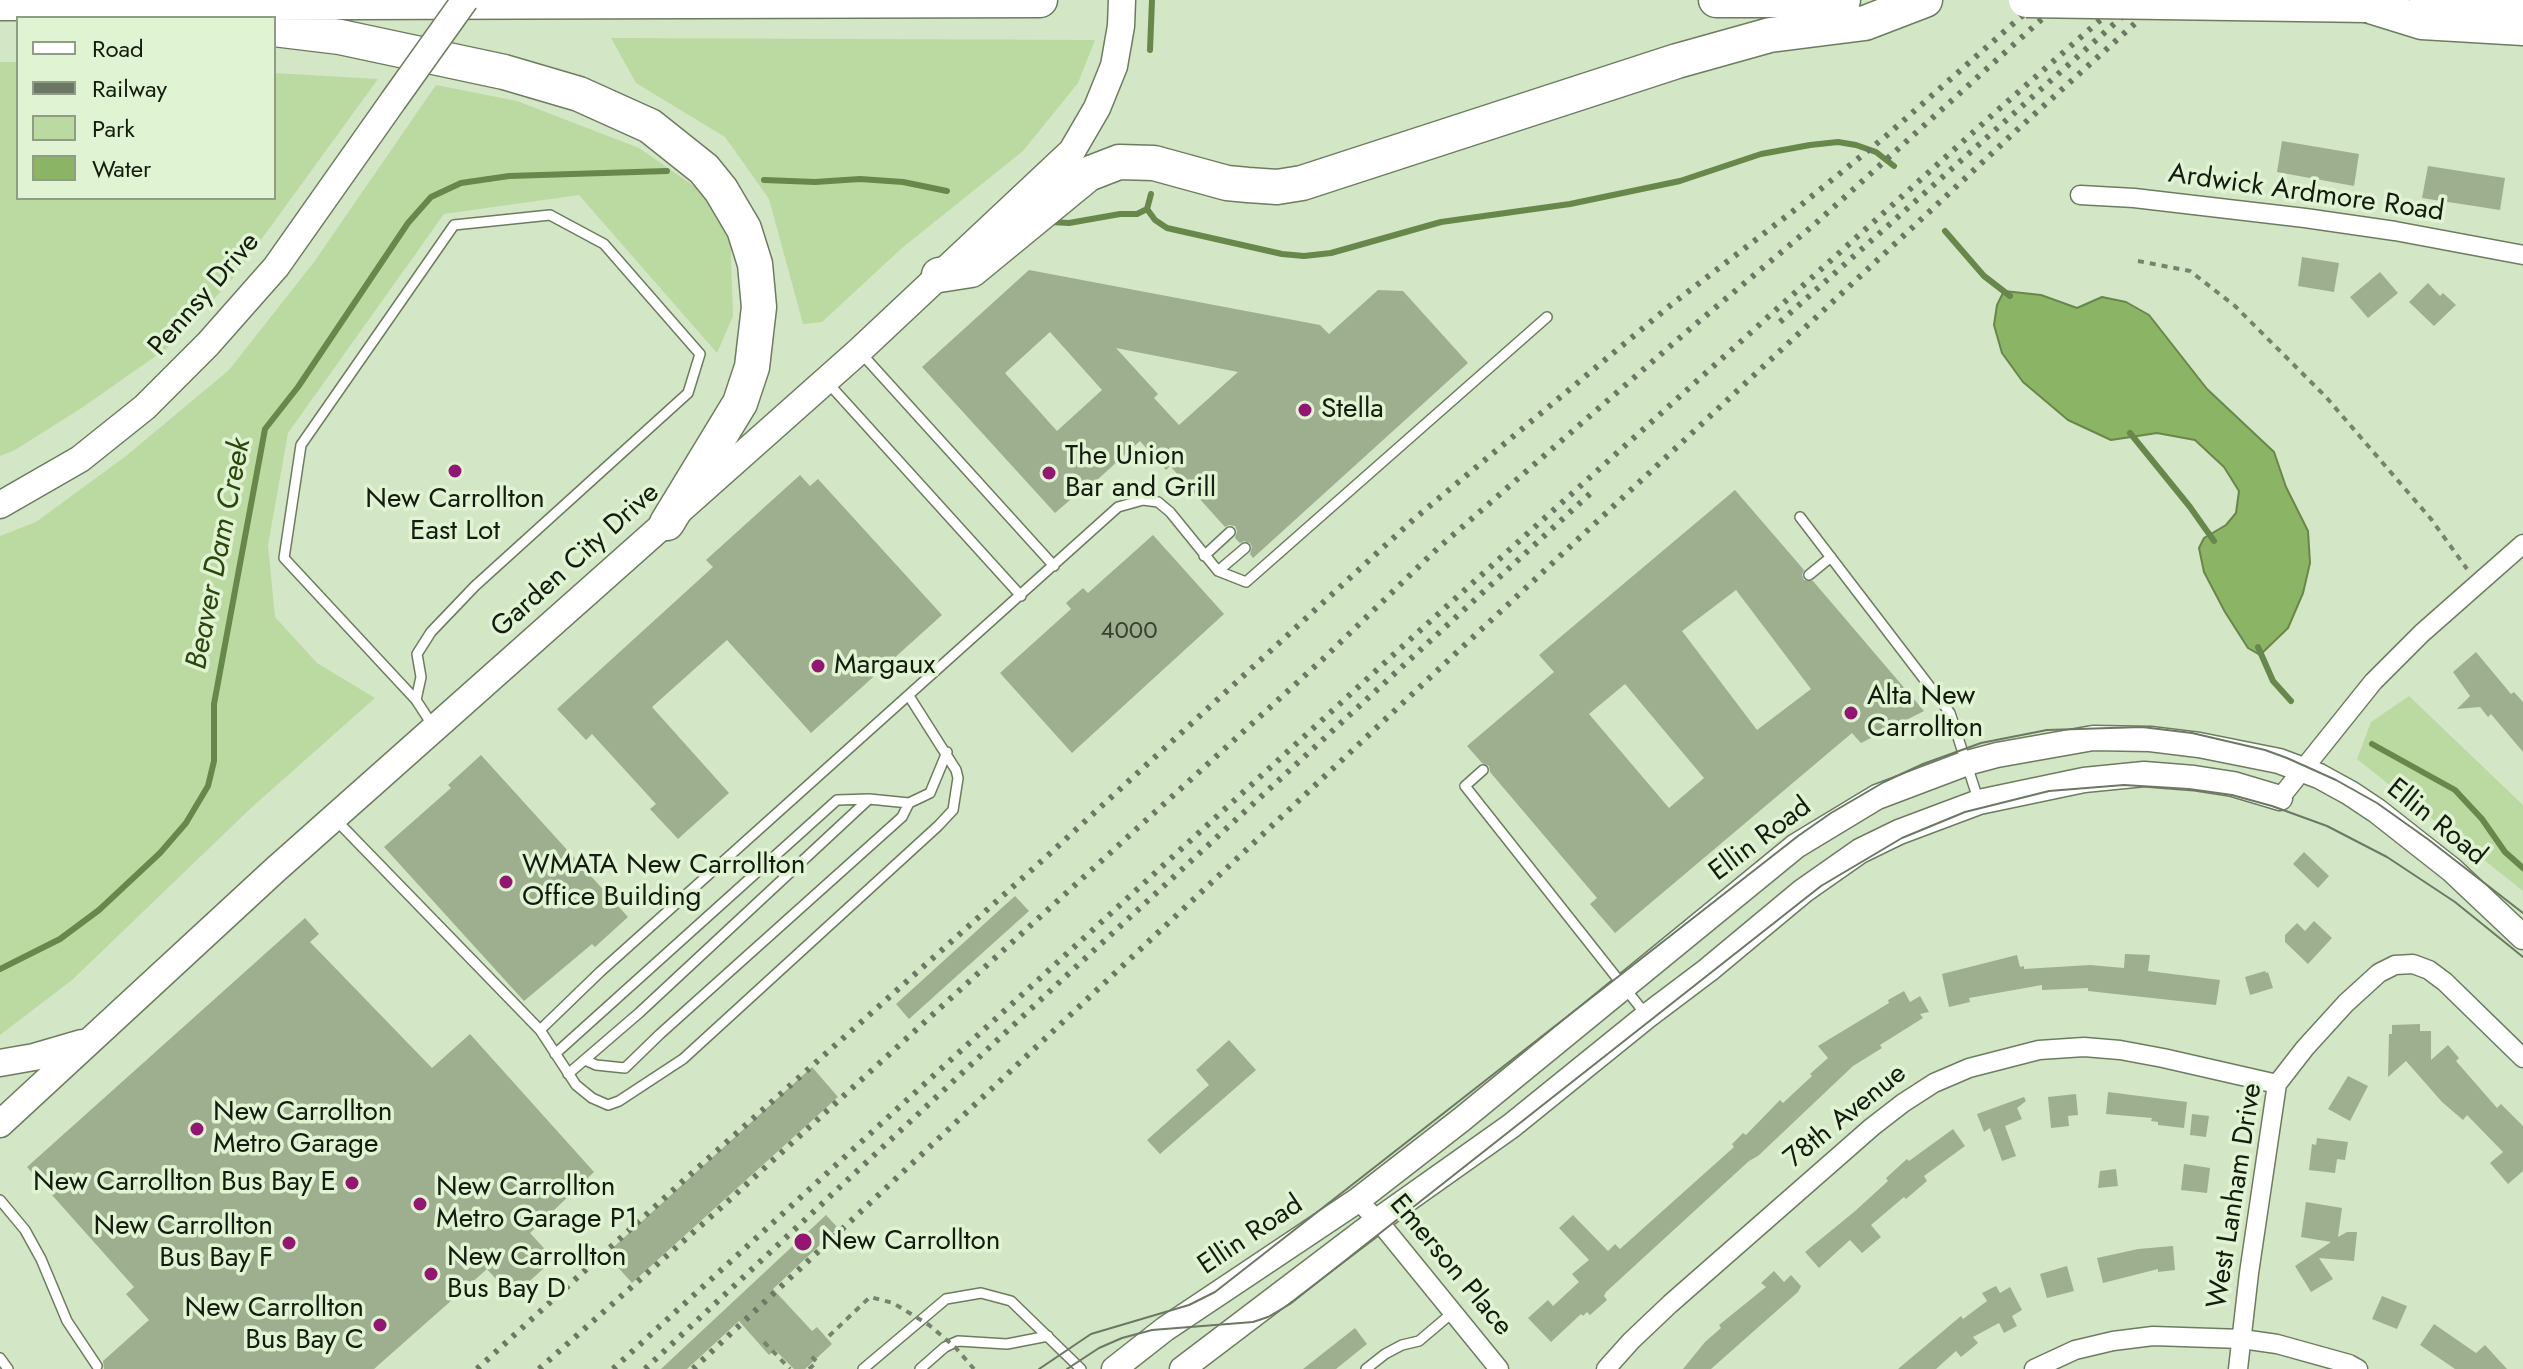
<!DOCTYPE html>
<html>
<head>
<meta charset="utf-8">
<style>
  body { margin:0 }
  #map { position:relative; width:2523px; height:1369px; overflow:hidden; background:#d3e6c5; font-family:Jost,sans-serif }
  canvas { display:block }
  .legend { position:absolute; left:16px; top:16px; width:260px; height:184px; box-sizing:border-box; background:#e0f3d2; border:2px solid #8e9d84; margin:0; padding:10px 14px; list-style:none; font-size:24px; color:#141b0f }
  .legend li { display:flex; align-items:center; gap:16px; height:40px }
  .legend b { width:40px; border:2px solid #8e9d84 }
</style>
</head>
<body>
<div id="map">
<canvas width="2523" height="1369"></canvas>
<ul class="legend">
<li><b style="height:10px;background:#fff"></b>Road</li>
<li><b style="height:10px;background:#6c7863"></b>Railway</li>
<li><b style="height:22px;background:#bbdaa2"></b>Park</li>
<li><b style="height:22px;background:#8bb565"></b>Water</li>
</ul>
</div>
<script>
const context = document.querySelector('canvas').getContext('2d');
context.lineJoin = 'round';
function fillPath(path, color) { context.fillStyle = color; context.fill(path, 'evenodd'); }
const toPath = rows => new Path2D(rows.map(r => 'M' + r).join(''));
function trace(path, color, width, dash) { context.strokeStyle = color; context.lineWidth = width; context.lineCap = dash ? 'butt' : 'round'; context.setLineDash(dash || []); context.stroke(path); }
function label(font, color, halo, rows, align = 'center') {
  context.font = font + ' Jost,sans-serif'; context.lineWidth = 7; context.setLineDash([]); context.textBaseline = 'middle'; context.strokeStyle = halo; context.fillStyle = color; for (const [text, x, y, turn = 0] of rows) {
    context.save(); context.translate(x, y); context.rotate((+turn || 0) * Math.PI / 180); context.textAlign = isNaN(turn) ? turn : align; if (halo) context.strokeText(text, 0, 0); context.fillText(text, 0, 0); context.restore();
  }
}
fillPath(toPath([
  [611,38,1095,40,1078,83,1023,151,902,248,822,322,803,324,769,199,725,137,636,83],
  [0,62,18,62,18,198,274,198,274,73,378,79,234,277,173,344,83,407,15,450,0,456],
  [436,85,517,101,639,148,694,186,730,226,733,316,717,353,579,195,444,214,288,433,268,545,275,617,317,663,375,698,251,808,72,980,0,1035,0,536,36,522,126,456,229,370,314,262],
  [2409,696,2523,805,2523,891,2357,759,2371,722]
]), '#bbdaa2');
const water = toPath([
  [2004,291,2041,295,2077,308,2102,297,2126,302,2149,315,2207,389,2274,452,2286,487,2308,531,2310,563,2303,593,2288,628,2260,655,2248,648,2225,612,2204,572,2199,548,2204,538,2226,525,2236,513,2239,491,2224,467,2195,440,2157,433,2111,440,2068,420,2023,382,2002,353,1994,325,1997,305,2004,291]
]);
fillPath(water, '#8bb565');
trace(water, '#67874b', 2);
trace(toPath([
  [1150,50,1152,0],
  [764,180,815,182,860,179,903,182,947,191],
  [1147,209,1155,220,1167,228,1282,254,1304,256,1331,253,1441,222,1570,204,1680,181,1761,154,1810,145,1838,142,1856,145,1876,152,1894,166],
  [1051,222,1069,223,1120,214,1137,214,1147,209,1151,194],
  [1945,231,1984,276,2010,296],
  [2130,433,2190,507,2214,541],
  [2258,647,2273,681,2291,701],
  [2372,744,2455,790,2482,819,2505,852,2523,868],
  [0,969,60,939,99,910,160,853,186,823,208,786,214,761,214,704,265,429,298,387,408,223,431,197,461,183,509,176,667,171]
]), '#67874b', 6);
fillPath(toPath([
  [2282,141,2359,154,2354,186,2277,172],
  [2428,166,2505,178,2500,210,2422,198],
  [2302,257,2339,263,2334,292,2298,286],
  [1029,270,1320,325,1329,334,1378,290,1403,291,1468,363,1253,558,1250,554,1252,547,1250,543,1244,541,1240,543,1235,538,1237,531,1235,526,1229,525,1225,527,1170,466,1166,470,1140,441,1086,490,1084,488,1055,513,922,367],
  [1050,332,1102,390,1057,431,1005,373],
  [1116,348,1238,372,1179,425,1154,398,1158,394],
  [2380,272,2398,293,2368,318,2350,297],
  [2428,283,2440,296,2443,293,2456,305,2434,326,2409,302],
  [800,475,810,486,818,479,942,615,811,733,727,640,652,707,729,793,678,839,650,809,656,804,592,734,586,740,557,709,713,567,706,560],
  [1735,490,1804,570,1802,575,1804,580,1813,581,1924,711,1861,743,1852,733,1615,933,1590,904,1597,898,1490,772,1489,766,1482,763,1467,746,1554,672,1539,655],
  [1736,590,1811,689,1757,730,1682,631],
  [1625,684,1704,778,1669,808,1589,714],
  [1153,535,1224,614,1072,753,1000,673,1071,609,1066,603,1083,588,1088,593],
  [2476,652,2511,694,2514,692,2523,702,2523,752,2491,714,2488,717,2480,707,2457,709,2470,696,2453,672],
  [481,755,628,917,595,947,592,944,524,1001,384,847,451,788,448,785],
  [2304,852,2329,876,2318,888,2293,864],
  [1015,896,1029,911,909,1019,896,1004],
  [305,918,319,934,310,942,432,1068,470,1034,594,1172,530,1233,554,1259,512,1297,487,1269,374,1369,104,1369,103,1361,149,1320,126,1294,134,1287,27,1167],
  [2314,921,2332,938,2308,964,2285,942,2285,935,2297,923,2305,931],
  [2125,954,2150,955,2148,971,2220,980,2216,1005,2088,991,2088,988,2042,990,2042,985,1969,998,1970,1002,1949,1007,1942,974,2017,955,2020,967,2024,966,2024,969,2090,965,2124,968],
  [2265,971,2266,973,2268,972,2273,988,2250,995,2245,977],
  [1904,991,1910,1002,1920,996,1929,1012,1920,1014,1923,1018,1880,1045,1882,1048,1853,1066,1758,1156,1749,1161,1606,1292,1604,1296,1607,1300,1590,1315,1587,1312,1583,1316,1581,1314,1551,1342,1528,1318,1548,1300,1553,1306,1579,1282,1572,1274,1589,1260,1559,1228,1573,1215,1608,1251,1615,1244,1620,1249,1734,1147,1732,1144,1743,1133,1746,1135,1780,1100,1783,1103,1812,1076,1810,1074,1828,1058,1818,1046,1889,1003,1888,1000],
  [2420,1024,2420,1031,2431,1031,2431,1060,2448,1045,2459,1058,2456,1061,2497,1108,2501,1104,2523,1126,2523,1171,2508,1184,2490,1163,2503,1152,2467,1115,2463,1120,2442,1102,2406,1061,2388,1077,2389,1034,2392,1034,2392,1025],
  [1229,1040,1256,1070,1160,1154,1147,1140,1209,1085,1196,1070],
  [812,1067,838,1097,632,1283,606,1254],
  [2348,1076,2368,1086,2350,1121,2328,1109],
  [2108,1092,2187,1102,2184,1128,2158,1125,2158,1122,2151,1121,2152,1118,2106,1114],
  [2076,1094,2078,1115,2068,1116,2069,1126,2051,1128,2048,1097],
  [2024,1097,2026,1101,2017,1108,2022,1119,2005,1126,2016,1156,2002,1161,1990,1128,1984,1132,1977,1114],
  [2192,1114,2209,1116,2206,1137,2190,1135],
  [1953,1129,1965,1146,1924,1176,1927,1181,1906,1199,1904,1197,1871,1225,1881,1237,1862,1253,1850,1240,1819,1268,1805,1252,1854,1212,1888,1181,1886,1178,1907,1159,1909,1161],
  [2317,1138,2348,1142,2345,1160,2337,1159,2335,1173,2309,1170,2312,1144,2316,1145],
  [2184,1164,2210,1168,2207,1193,2181,1190],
  [2116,1169,2118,1186,2098,1188,2100,1171],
  [2306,1202,2342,1208,2338,1237,2347,1232,2357,1232,2354,1261,2319,1258,2333,1279,2311,1292,2295,1266,2331,1242,2301,1237],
  [826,1215,838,1228,773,1289,812,1331,817,1327,832,1344,805,1369,794,1369,775,1350,769,1355,739,1321,687,1369,661,1369],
  [2173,1246,2175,1270,2158,1272,2158,1269,2103,1283,2097,1258,2138,1249],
  [2067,1266,2074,1291,2047,1298,2040,1274],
  [1774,1271,1784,1282,1791,1275,1801,1286,1798,1292,1711,1369,1683,1369,1705,1342,1721,1328,1719,1325,1766,1287,1761,1283],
  [1996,1286,2000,1293,2010,1287,2022,1310,2012,1316,2017,1326,2004,1333,1999,1323,1973,1337,1978,1343,1961,1357,1956,1351,1936,1369,1898,1369,1961,1316,1963,1319,1987,1301,1982,1293],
  [2382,1296,2407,1306,2397,1329,2372,1319],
  [2434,1324,2476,1353,2485,1345,2507,1369,2455,1369,2420,1345],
  [1355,1328,1367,1344,1336,1369,1303,1369]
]), '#9eaf90');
const service = toPath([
  [550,215,604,244,700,354,688,393,475,586,431,632,417,654,421,677,416,700,284,558,301,445,454,225,550,215],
  [860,352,1054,566],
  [828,383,1021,596],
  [1800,517,1950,713,1979,802],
  [1204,556,1230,532],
  [1218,571,1245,548],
  [1809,575,1831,557],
  [416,700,433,726],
  [1483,770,1465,786,1647,1016],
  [336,820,540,1030,576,1085,592,1098,608,1105,619,1101,683,1059,938,826,953,810,958,778,956,770,909,696],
  [540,1030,600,972,1118,507,1143,500,1158,502,1170,512,1218,571,1246,582,1547,317],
  [555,1054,837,800,869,799,909,803,930,793,947,752],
  [585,1060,596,1065,625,1068,660,1034,902,817,909,803],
  [568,1074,639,1013,869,799],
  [0,1200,25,1230,41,1259,67,1321,97,1366],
  [0,1358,8,1369],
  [863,1369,946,1299,981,1293,1011,1301,1081,1369],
  [920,1369,945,1347,958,1341,1007,1344,1048,1336],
  [1366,1369,1385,1354,1402,1345,1419,1341,1452,1313]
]);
const minor = toPath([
  [2080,195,2134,198,2305,218,2395,231,2523,255],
  [2280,798,2373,682,2422,633,2523,544],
  [1358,1200,1385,1229,1499,1369],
  [1606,1369,1631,1341,1670,1304,1872,1127,1903,1103,1934,1083,1969,1068,2039,1050,2084,1047,2120,1050,2163,1058,2277,1084],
  [2034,1369,2075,1350,2113,1341,2153,1336,2242,1339,2277,1344,2349,1364,2358,1369],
  [2238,1369,2249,1273,2277,1084,2305,1048,2346,1003,2379,973,2395,965,2413,964,2429,970,2445,982,2523,1058]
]);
const tertiary = toPath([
  [1114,1369,1165,1329,1358,1200,1461,1120,1796,846,1877,797,1967,763,1997,755,2093,738,2150,739,2199,745,2279,761,2319,776,2350,793,2377,811,2452,870,2523,937],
  [1182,1369,1377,1221,1511,1126,1647,1016,1708,970,1803,891,1860,851,1899,832,1979,802,2084,780,2144,774,2194,778,2233,784,2280,798]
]);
const secondary = toPath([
  [0,505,80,459,145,407,208,344,276,267,393,101],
  [0,1063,34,1057,82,1043],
  [0,1124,275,870,859,351,1072,151,1097,108,1114,66,1121,26,1122,0]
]);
const motorway = toPath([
  [1716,0,1843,0],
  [2427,1,2523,2],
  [0,3,1040,0],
  [2367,5,2422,22,2523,28],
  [274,29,340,37,504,72,579,94,650,126,704,169,721,190,744,229,755,264,759,307,752,367,740,403,667,523],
  [939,275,971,270,1088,174,1119,162,1154,163,1227,183,1248,185,1277,187,1302,183,1677,61,1770,35,1865,23,1925,0]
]);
trace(service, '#6c7d5f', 12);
trace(minor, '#6c7d5f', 21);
trace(tertiary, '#6c7d5f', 27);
trace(secondary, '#6c7d5f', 29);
trace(motorway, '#6c7d5f', 37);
trace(toPath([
  [2138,261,2190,271,2235,306,2326,397,2431,519,2467,569],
  [764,1342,790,1369],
  [809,1369,817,1362,810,1355]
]), '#77846d', 4, [6, 6]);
trace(service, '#fff', 9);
trace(minor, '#fff', 18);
trace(tertiary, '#fff', 24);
trace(secondary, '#fff', 26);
trace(motorway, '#fff', 34);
trace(toPath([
  [1039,1369,1091,1334,1189,1305,1215,1292,1798,836,1831,813,1884,782,1923,764,1981,743,2047,730,2142,727,2192,733,2265,750,2287,758,2336,780,2377,803,2429,840,2523,913],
  [1067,1369,1099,1348,1122,1338,1152,1330,1253,1322,1268,1317,1290,1304,1821,886,1902,838,1965,812,2049,791,2124,785,2189,789,2232,795,2272,806,2327,826,2387,857,2455,902,2523,957]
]), '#6c7863', 2);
trace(toPath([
  [1780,322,2141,0],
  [477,1369,683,1181,1045,858,1414,519,1672,304,1801,205,1886,136,2040,0],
  [539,1369,715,1213,1323,659,1438,548,1691,328,1816,223,2063,0],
  [613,1369,1427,624,1999,109,2123,0],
  [645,1369,1066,976,1593,491],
  [693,1369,1456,653,2018,129,2161,0]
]), '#6c7863', 6, [4, 8]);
const secondaryBridge = toPath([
  [393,101,465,0]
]);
const motorwayBridge = toPath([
  [2026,0,2367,5]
]);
trace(secondaryBridge, '#6c7d5f', 29, []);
trace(motorwayBridge, '#6c7d5f', 37, []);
trace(toPath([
  [829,1336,870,1297,893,1303,929,1325,955,1347,974,1369]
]), '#77846d', 4, [6, 6]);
trace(secondaryBridge, '#fff', 26);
trace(motorwayBridge, '#fff', 34);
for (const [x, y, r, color] of [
  [1305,410,8,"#921672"],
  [455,471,8,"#921672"],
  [1049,473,8,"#921672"],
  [818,666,8,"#921672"],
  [1851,713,8,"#921672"],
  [506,882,8,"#921672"],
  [197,1129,8,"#921672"],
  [352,1183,8,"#921672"],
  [420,1204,8,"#921672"],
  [803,1242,10,"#921672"],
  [289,1243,8,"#921672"],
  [431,1274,8,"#921672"],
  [380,1325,8,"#921672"]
]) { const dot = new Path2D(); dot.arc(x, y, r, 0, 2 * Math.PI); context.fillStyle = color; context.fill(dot); trace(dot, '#e0f3d2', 3); }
label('24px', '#36402f', null, [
  ["4000",1129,632]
]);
label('28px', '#141b0f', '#e0f3d2', [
  ["Ardwick Ardmore Road",2306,194,8],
  ["Pennsy Drive",205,295,-49],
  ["Garden City Drive",576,561,-42],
  ["Ellin Road",2436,823,39],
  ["Ellin Road",1761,840,-37],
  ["78th Avenue",1846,1117,-39],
  ["West Lanham Drive",2236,1196,-81],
  ["Ellin Road",1251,1236,-34],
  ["Emerson Place",1450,1266,50]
]);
label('28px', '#141b0f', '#e0f3d2', [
  ["Stella",1321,410],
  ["The Union",1065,457],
  ["Bar and Grill",1065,489],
  ["New Carrollton",455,500,"center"],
  ["East Lot",455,532,"center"],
  ["Margaux",834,666],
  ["Alta New",1867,697],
  ["Carrollton",1867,729],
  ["WMATA New Carrollton",522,866],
  ["Office Building",522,898],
  ["New Carrollton",213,1113],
  ["Metro Garage",213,1145],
  ["New Carrollton Bus Bay E",336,1183,"right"],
  ["New Carrollton",436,1188],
  ["Metro Garage P1",436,1220],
  ["New Carrollton",273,1227,"right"],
  ["Bus Bay F",273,1259,"right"],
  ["New Carrollton",821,1242],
  ["New Carrollton",447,1258],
  ["Bus Bay D",447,1290],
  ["New Carrollton",364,1309,"right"],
  ["Bus Bay C",364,1341,"right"]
], 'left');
label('italic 30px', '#2c460d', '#e0f3d2', [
  ["Beaver Dam Creek",220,554,-79]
]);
</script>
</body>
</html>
